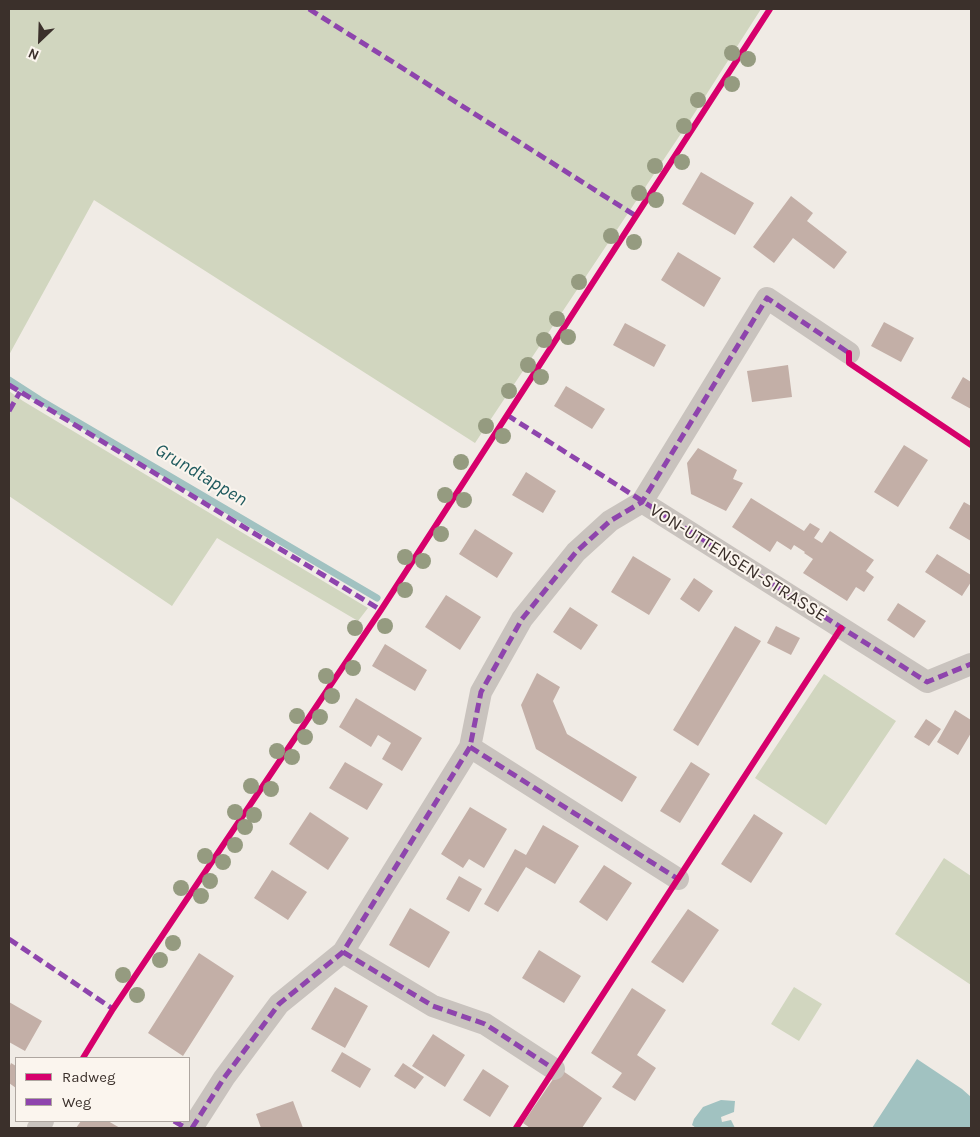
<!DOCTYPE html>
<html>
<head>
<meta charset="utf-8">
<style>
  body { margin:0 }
  #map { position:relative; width:980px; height:1137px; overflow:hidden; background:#f0ebe5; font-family:Karla,sans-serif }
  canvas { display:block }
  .frame { position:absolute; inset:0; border:10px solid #3b302b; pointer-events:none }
  .legend { position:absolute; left:15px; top:1057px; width:175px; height:65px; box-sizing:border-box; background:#fbf5ee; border:1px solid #aea6a0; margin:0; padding:6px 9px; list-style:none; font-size:15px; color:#3b302b }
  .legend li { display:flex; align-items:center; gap:10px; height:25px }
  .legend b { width:25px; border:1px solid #aea6a0 }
  .north { position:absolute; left:15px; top:15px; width:50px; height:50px; -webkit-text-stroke:4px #fbf5ee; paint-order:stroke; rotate:204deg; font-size:14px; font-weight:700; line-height:20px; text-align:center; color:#3b302b }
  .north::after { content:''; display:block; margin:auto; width:18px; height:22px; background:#3b302b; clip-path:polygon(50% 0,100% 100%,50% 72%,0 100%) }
</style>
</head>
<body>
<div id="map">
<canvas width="980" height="1137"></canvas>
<div class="frame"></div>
<ul class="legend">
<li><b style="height:6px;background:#d6006c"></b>Radweg</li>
<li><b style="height:6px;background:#8e44ad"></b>Weg</li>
</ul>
<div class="north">N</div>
</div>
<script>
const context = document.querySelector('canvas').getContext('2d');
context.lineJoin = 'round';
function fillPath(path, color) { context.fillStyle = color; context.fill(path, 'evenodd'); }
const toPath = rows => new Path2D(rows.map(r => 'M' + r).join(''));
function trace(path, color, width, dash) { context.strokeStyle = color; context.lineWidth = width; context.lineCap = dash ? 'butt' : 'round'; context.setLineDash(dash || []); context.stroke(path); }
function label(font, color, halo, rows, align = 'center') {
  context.font = font + ' Karla,sans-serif'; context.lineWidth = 4; context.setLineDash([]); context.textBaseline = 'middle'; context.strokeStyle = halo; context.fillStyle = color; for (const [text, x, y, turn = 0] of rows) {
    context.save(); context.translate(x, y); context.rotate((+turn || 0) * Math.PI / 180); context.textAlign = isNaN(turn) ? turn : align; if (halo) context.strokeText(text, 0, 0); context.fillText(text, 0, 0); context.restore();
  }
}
fillPath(toPath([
  [9,9,761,9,692,117,475,443,94,200,9,355],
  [9,391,23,401,368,608,358,621,217,538,172,606,9,496],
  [824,674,896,721,826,825,755,778],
  [944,858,971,876,971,985,895,934],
  [794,987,822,1004,799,1041,771,1024]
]), '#d1d6bf');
fillPath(toPath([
  [917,1059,962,1089,971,1097,971,1128,872,1128],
  [721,1100,735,1101,734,1112,721,1117,722,1122,731,1120,735,1128,696,1128,692,1125,694,1119,703,1107]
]), '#a1c2c1');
trace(toPath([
  [9,380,40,400,377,598]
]), '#a1c2c1', 7);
fillPath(toPath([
  [701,172,754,203,735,235,682,204],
  [791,196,813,213,807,221,847,252,834,269,793,238,774,263,753,247],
  [678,252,721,278,704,307,661,280],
  [884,322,914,338,901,362,871,346],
  [625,323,666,345,654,367,613,345],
  [788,365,792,397,752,402,747,371],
  [963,377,971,382,971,409,951,398],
  [566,386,605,409,592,429,554,406],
  [904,445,928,460,898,507,874,492],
  [698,448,737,470,733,479,743,483,726,511,691,494,687,463],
  [526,472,556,491,543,513,512,495],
  [751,498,804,531,810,523,820,529,814,538,822,543,830,531,874,560,866,571,874,577,864,592,856,587,847,601,803,573,813,559,804,553,805,552,794,545,791,550,777,541,770,552,732,527],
  [964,502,971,506,971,541,949,528],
  [475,529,513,553,497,578,459,554],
  [937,554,971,575,971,582,962,596,925,572],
  [633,556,671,579,649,615,611,592],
  [694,578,713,591,699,612,680,599],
  [446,595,481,617,460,650,425,627],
  [898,603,926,621,914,638,887,620],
  [570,607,598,625,581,650,553,632],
  [735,626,761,641,698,746,673,730],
  [776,626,800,638,791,655,767,643],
  [385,644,427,670,415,691,372,666],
  [537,673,560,687,553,701,567,734,637,777,622,802,536,749,521,705],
  [356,698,422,738,402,771,382,759,391,743,378,735,371,747,339,727],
  [955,710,971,720,971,733,958,755,937,742],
  [926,719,941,729,929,746,914,737],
  [345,762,383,784,367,810,329,788],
  [691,762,710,774,680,823,660,811],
  [470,807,507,829,484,868,469,859,463,868,441,854],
  [310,812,349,838,328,870,289,844],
  [754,814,783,833,751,883,721,864],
  [543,825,579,846,555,884,526,867,498,912,484,904,515,849,526,855],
  [604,865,632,883,607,921,579,902],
  [272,870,307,892,288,920,254,898],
  [459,876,482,889,469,912,446,899],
  [410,908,450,932,429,968,389,945],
  [688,909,719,930,683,983,651,962],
  [539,950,581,976,564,1003,522,978],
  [199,953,234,976,183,1056,148,1033],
  [335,987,368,1006,345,1048,311,1029],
  [632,988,666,1010,637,1055,656,1068,635,1101,612,1087,622,1073,591,1053],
  [9,1002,42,1021,25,1051,9,1042],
  [433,1034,465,1055,445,1087,412,1066],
  [342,1052,371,1069,360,1088,331,1071],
  [11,1063,16,1066,16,1088,9,1083,9,1068],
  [403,1063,424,1077,415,1089,394,1076],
  [483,1069,509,1086,490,1117,463,1100],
  [560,1069,602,1098,582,1128,530,1128,523,1123],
  [293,1101,303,1128,261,1128,256,1114],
  [81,1121,108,1121,120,1128,76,1128]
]), '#c3afa7');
trace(toPath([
  [642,502,927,682,971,664],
  [470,747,678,879],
  [343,952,433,1006,485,1024,554,1069],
  [38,1128,43,1121],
  [192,1128,224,1078,279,1004,343,952,470,747,481,692,522,619,576,552,610,521,642,502,767,298,849,353]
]), '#c9c3be', 22);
trace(toPath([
  [309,9,636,216],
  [9,385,381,610],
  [9,411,20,392],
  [507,415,927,682,971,664],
  [470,747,678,879],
  [9,939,113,1009],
  [343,952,433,1006,485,1024,554,1069],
  [174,1121,186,1128],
  [192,1128,224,1078,279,1004,343,952,470,747,481,692,522,619,576,552,610,521,642,502,767,298,849,353,849,357]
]), '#8e44ad', 5, [10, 5]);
trace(toPath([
  [849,353,849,363,971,445],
  [83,1058,113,1009,381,610,770,9],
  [516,1128,841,628]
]), '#d6006c', 6);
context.fillStyle = '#959b80';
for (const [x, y] of [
  [732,53],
  [748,59],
  [732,84],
  [698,100],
  [684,126],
  [682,162],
  [655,166],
  [639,193],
  [656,200],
  [611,236],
  [634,242],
  [579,282],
  [557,319],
  [568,337],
  [544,340],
  [528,365],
  [541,377],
  [509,391],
  [486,426],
  [503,436],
  [461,462],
  [445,495],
  [464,500],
  [441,534],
  [405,557],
  [423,561],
  [405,590],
  [385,626],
  [355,628],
  [353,668],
  [326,676],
  [332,696],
  [297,716],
  [320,717],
  [305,737],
  [277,751],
  [292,757],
  [251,786],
  [271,789],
  [235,812],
  [254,815],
  [245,827],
  [235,845],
  [205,856],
  [223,862],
  [210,881],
  [181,888],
  [201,896],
  [173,943],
  [160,960],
  [123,975],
  [137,995]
]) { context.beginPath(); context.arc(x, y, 8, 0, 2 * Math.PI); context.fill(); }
label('18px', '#3b302b', '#fbf5ee', [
  ["VON-UTTENSEN-STRASSE",738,563,32]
]);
label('italic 19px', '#1f5a5e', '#fbf5ee', [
  ["Grundtappen",201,475,31]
]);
</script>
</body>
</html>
